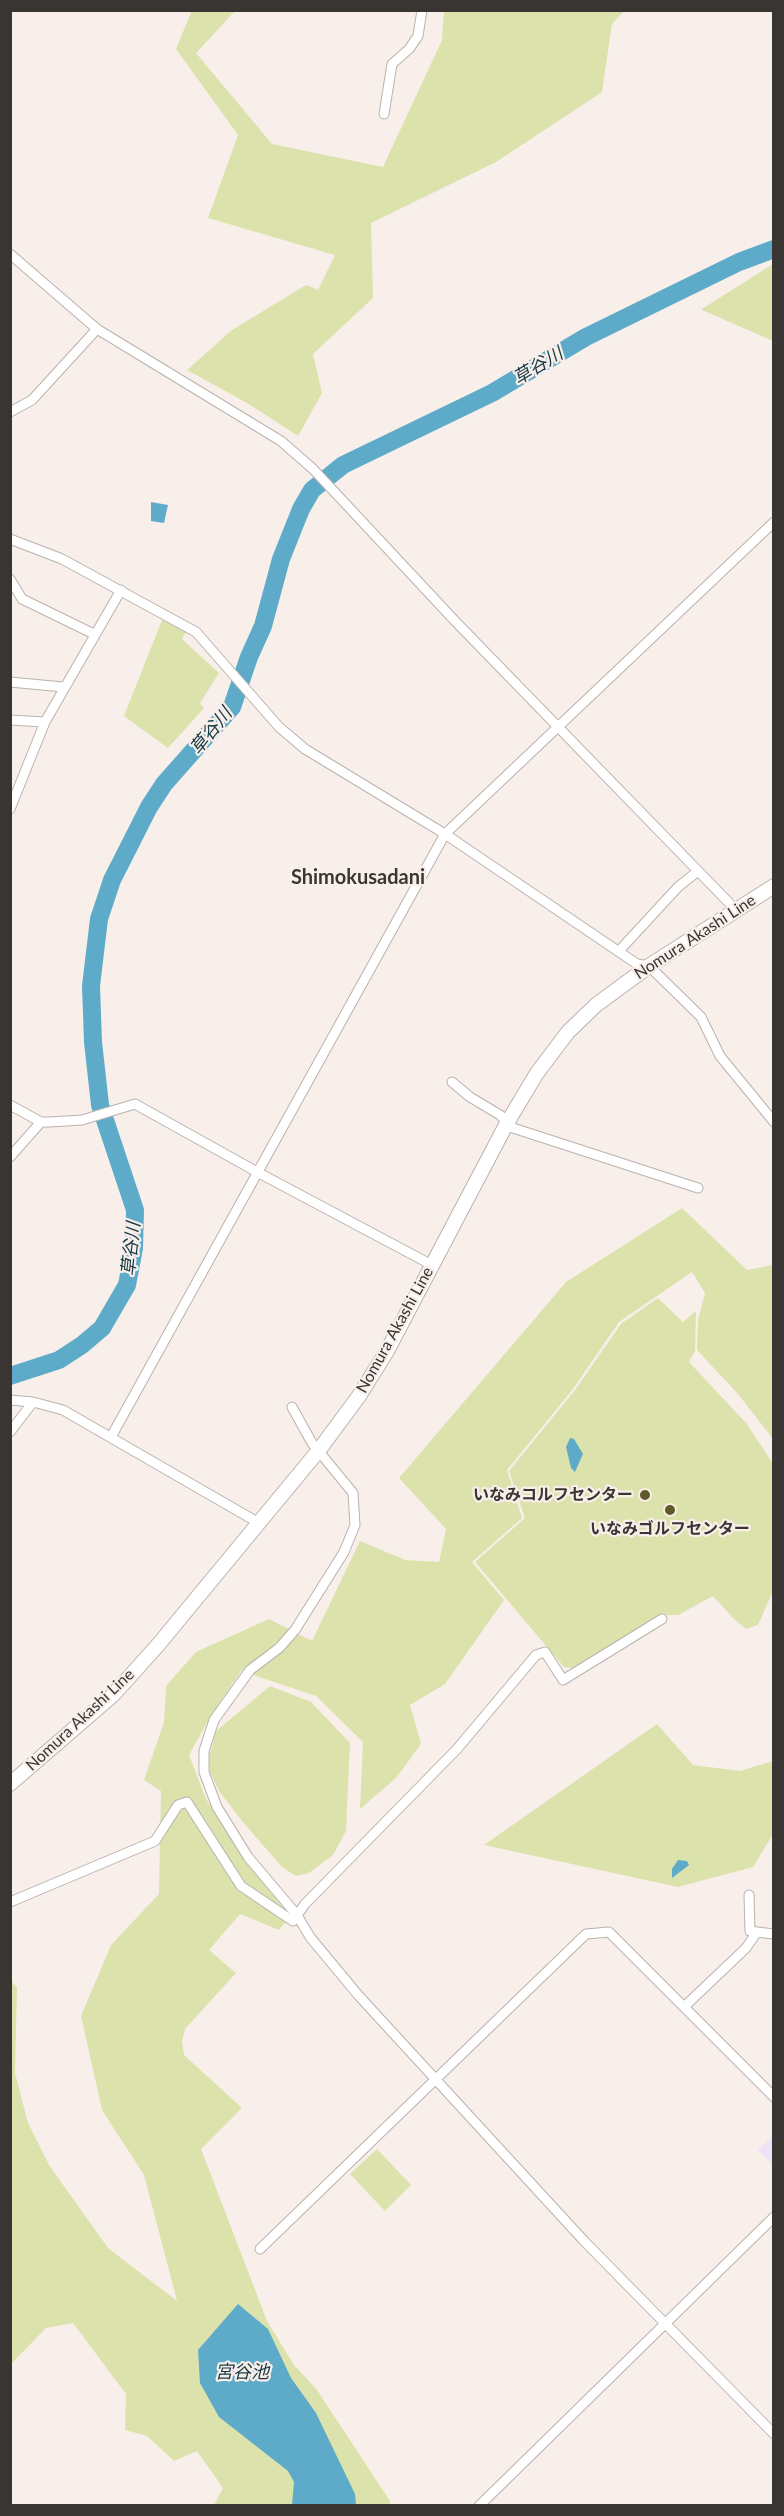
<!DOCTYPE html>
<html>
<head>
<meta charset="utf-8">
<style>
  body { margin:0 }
  #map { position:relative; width:784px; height:2516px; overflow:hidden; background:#f8efea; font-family:Lato,sans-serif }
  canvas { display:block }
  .frame { position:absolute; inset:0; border:12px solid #383533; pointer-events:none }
</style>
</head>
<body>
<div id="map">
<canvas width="784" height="2516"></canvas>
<div class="frame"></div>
</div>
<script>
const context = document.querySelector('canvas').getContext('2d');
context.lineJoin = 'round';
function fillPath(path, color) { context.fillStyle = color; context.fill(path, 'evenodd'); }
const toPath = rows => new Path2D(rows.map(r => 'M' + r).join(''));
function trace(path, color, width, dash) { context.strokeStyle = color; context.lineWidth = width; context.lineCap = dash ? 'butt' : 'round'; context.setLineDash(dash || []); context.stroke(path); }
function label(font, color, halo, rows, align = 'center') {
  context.font = font + ' Lato,"Noto Sans JP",sans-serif'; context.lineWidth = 4.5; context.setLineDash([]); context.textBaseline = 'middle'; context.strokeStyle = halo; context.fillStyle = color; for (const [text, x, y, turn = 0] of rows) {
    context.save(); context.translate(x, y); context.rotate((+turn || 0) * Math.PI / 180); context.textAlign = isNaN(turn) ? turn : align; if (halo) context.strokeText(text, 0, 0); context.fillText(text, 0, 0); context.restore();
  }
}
fillPath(toPath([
  [773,2135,773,2166,758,2150]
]), '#efe2f6');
fillPath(toPath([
  [192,10,235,11,196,53,272,144,383,167,442,40,444,11,624,11,612,24,602,92,496,162,371,223,373,298,313,354,322,393,298,436,247,403,187,370,232,330,306,285,318,290,335,255,208,218,238,135,176,49],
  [773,264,773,341,702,310,702,309],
  [162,620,187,630,182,639,219,673,200,703,204,708,168,748,124,716],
  [682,1208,747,1270,773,1265,773,1439,738,1394,697,1350,698,1320,705,1293,692,1272,619,1322,573,1389,507,1470,522,1518,472,1562,504,1600,445,1684,410,1705,421,1744,396,1778,360,1809,363,1742,316,1696,241,1671,212,1714,189,1755,206,1799,259,1878,290,1916,279,1930,240,1914,209,1950,236,1973,185,2029,182,2041,184,2055,242,2108,201,2149,267,2321,294,2365,317,2390,390,2501,389,2505,214,2505,223,2488,197,2451,174,2461,147,2436,125,2430,126,2394,73,2323,46,2328,11,2364,10,1980,17,1987,15,2073,28,2123,49,2165,108,2248,177,2301,144,2175,102,2110,81,2016,111,1945,159,1894,161,1791,144,1780,164,1722,166,1686,196,1652,269,1619,312,1641,360,1541,405,1560,439,1562,446,1529,399,1478,566,1282],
  [658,1298,683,1322,696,1311,695,1351,689,1362,747,1424,773,1464,773,1591,758,1625,746,1629,734,1619,713,1596,678,1615,660,1615,573,1668,564,1667,475,1562,525,1518,509,1471,575,1390,621,1324],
  [270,1686,311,1702,350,1743,346,1831,333,1855,309,1873,296,1876,282,1867,242,1821,219,1791,210,1772,209,1757,216,1731],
  [657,1724,693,1765,740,1771,773,1761,773,1834,753,1867,678,1887,484,1845],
  [377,2149,411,2185,385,2211,350,2174]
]), '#dce2ac');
fillPath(toPath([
  [151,502,168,505,164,523,151,521],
  [570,1438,574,1439,583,1454,575,1472,571,1468,566,1447],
  [678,1860,687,1861,689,1865,672,1878,672,1869],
  [238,2304,268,2329,291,2378,316,2413,355,2494,356,2505,292,2505,294,2482,288,2471,219,2417,200,2383,198,2350]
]), '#5eabc9');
trace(toPath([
  [10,1376,59,1360,82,1345,102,1328,127,1285,134,1248,135,1210,100,1105,93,1042,91,986,99,919,112,880,149,807,164,784,232,707,249,657,263,626,281,559,301,509,312,490,343,465,492,393,586,337,739,262,774,249]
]), '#5eabc9', 18);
const street = toPath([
  [384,114,392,64,409,49,418,36,422,10],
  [10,254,97,329,281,441,313,469,455,621,736,910],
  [10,412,32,400,97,329],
  [10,539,62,559,196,632,279,727,305,749,445,834,637,964,649,966,701,1017,720,1056,774,1122],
  [10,579,22,599,94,634],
  [10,682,63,687],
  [10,720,45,722],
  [10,809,45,722,121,590],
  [619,951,678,887,698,871],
  [452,1082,470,1097,500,1115,513,1128,698,1188],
  [10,1105,41,1122,50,1122,82,1120,135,1104,259,1173,432,1265],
  [10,1157,41,1122],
  [10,1400,33,1402],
  [292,1407,312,1443,353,1493,355,1525,344,1552,295,1630,279,1648,250,1670,214,1720,204,1751,204,1772,217,1807,248,1857,297,1915,310,1937,359,1996,585,2242,774,2434],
  [10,1432,33,1402,63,1410,259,1523],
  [111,1437,445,834,774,522],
  [749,1895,750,1931,757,1932],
  [10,1902,155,1841,178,1805,187,1802,241,1886,293,1921,305,1904,457,1749,536,1655,545,1652,563,1680,662,1619],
  [685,2006,746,1948,757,1932,774,1934],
  [260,2249,586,1934,609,1932,774,2097],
  [479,2506,774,2217]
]);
const secondary = toPath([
  [10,1784,113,1695,158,1645,319,1450,359,1396,387,1351,507,1123,537,1073,568,1032,596,1005,649,966,774,886]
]);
trace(street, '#bab2ad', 11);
trace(secondary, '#bab2ad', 16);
trace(street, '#fff', 9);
trace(secondary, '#fff', 14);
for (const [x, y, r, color] of [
  [645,1495,6,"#605a27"],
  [670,1510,6,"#605a27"]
]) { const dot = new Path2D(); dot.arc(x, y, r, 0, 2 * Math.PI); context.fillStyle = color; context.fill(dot); trace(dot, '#f8efea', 2); }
label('16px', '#383533', '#f8efea', [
  ["Nomura Akashi Line",695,937,-33],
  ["Nomura Akashi Line",395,1330,-61],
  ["Nomura Akashi Line",80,1720,-43]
]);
label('bold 16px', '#383533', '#f8efea', [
  ["いなみコルフセンター",633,1495],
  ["いなみゴルフセンター",670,1529,"center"]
], 'right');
label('italic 18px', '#133744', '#f8efea', [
  ["草谷川",538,366,-31],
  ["草谷川",211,731,-51],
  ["草谷川",131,1249,-84],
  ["宮谷池",242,2372]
]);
label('bold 20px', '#3b3530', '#f8efea', [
  ["Shimokusadani",358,878]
]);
</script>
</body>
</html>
